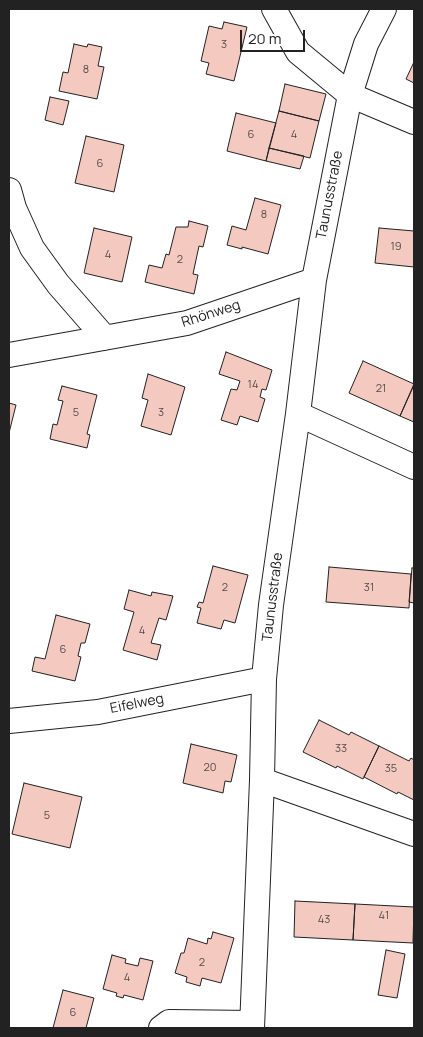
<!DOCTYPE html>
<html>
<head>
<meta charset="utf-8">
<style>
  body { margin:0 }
  #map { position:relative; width:423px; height:1037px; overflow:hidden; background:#fff; font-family:Manrope,sans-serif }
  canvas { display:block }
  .frame { position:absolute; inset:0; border:10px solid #222; pointer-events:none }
  .scale { position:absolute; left:240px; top:30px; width:65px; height:22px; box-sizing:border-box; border:2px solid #222; border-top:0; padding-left:6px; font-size:15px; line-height:18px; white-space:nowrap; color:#222; -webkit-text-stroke:4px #fff; paint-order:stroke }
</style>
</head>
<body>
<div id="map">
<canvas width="423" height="1037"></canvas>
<div class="frame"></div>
<div class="scale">20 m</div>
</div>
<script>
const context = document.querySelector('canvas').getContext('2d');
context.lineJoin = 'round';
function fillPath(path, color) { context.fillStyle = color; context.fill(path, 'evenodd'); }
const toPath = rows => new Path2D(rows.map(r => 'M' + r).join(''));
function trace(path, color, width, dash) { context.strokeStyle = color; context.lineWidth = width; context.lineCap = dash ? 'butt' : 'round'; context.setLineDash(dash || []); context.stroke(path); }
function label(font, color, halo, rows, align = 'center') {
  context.font = font + ' Manrope,sans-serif'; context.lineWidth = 4; context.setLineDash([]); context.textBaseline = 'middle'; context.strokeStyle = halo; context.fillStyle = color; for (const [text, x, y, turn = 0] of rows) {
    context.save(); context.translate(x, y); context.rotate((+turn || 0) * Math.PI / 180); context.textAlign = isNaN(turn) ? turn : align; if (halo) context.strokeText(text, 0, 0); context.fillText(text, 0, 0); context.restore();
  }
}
const building = toPath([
  [224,22,247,27,234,81,206,74,209,63,201,61,209,26,222,29,224,22],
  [74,44,87,47,88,44,102,47,98,66,104,67,97,99,59,91,63,72,68,73,74,44],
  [414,62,414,83,406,79,414,62],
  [285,84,326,94,319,121,279,111,285,84],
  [50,97,69,101,63,125,45,120,50,97],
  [279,111,319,121,310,158,269,148,279,111],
  [236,113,276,123,266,161,227,151,236,113],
  [86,136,124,145,114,192,75,183,86,136],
  [269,148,304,156,300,169,266,161,269,148],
  [255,198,281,205,268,254,242,247,242,249,227,245,232,226,246,230,255,198],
  [189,221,208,226,203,247,199,246,193,274,198,275,194,294,145,282,149,265,162,268,166,254,169,255,176,227,188,227,189,221],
  [94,228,132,237,122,282,84,273,94,228],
  [379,228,414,231,414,267,375,263,379,228],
  [226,352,272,370,266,390,262,389,260,397,265,399,258,422,240,416,237,425,221,420,231,389,237,390,240,381,219,374,226,352],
  [363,361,414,384,400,416,349,393,363,361],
  [148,374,185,387,171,435,141,426,148,400,142,398,148,374],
  [414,385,414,422,400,416,414,385],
  [62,386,97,395,87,434,90,435,87,448,50,439,53,424,57,425,63,401,58,400,62,386],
  [9,403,16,405,9,433,9,403],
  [213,566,248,575,235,623,224,620,221,629,197,623,201,608,197,607,199,602,203,603,213,566],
  [329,567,411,574,409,608,326,602,329,567],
  [412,568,414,568,414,603,409,602,412,568],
  [129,590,151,596,152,592,173,596,166,620,159,618,151,643,161,645,157,660,123,650,134,612,124,609,129,590],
  [56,615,90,624,85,643,81,643,78,656,81,657,75,681,32,671,35,657,45,659,56,615],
  [319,720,349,735,351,732,379,746,363,779,337,766,336,768,303,752,319,720],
  [191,744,237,755,231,782,225,781,223,793,183,783,191,744],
  [379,746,409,761,411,758,414,760,414,800,398,792,397,794,364,777,379,746],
  [24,783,82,797,70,848,12,834,24,783],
  [295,901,355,904,353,940,294,937,295,901],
  [355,904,414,907,413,943,353,940,355,904],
  [213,932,234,938,221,983,202,978,200,986,186,982,187,977,175,973,181,953,184,953,188,938,207,944,208,938,211,939,213,932],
  [386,950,405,954,397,998,378,995,386,950],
  [112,955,126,959,125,963,138,966,140,958,153,961,143,1000,124,995,123,998,116,996,117,993,103,989,112,955],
  [63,990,94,998,86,1028,53,1028,63,990]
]);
fillPath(building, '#f3c9c0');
trace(building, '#222', 1);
const minor = toPath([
  [274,9,298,52,350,95,414,122],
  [9,190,14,208,32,248,58,284,105,338],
  [9,355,187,323,314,280],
  [298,414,414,467],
  [9,721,98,712,264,679],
  [262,780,414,834],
  [161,1028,169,1022,252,1023],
  [252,1028,262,780,264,679,271,605,298,414,314,280,350,95,366,44,384,9]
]);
trace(minor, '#222', 26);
trace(minor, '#fff', 24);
label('11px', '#564c4a', null, [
  ["3",224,45],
  ["8",86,70],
  ["6",251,135],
  ["4",294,135],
  ["6",100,164],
  ["8",264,215],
  ["19",396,247],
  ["4",108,255],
  ["2",180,260],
  ["14",253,385],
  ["21",381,389],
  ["5",76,413],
  ["3",161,413],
  ["2",225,588],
  ["31",369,588],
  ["4",142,631],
  ["6",63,650],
  ["33",341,749],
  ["20",210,768],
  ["35",391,769],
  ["5",47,816],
  ["41",384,916],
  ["43",324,920],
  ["2",202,963],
  ["4",127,978],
  ["6",73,1013]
]);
label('14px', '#222', '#fff', [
  ["Taunusstraße",330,195,-79],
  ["Rhönweg",211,314,-18],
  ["Taunusstraße",273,597,-83],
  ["Eifelweg",137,704,-11]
]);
</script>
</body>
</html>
